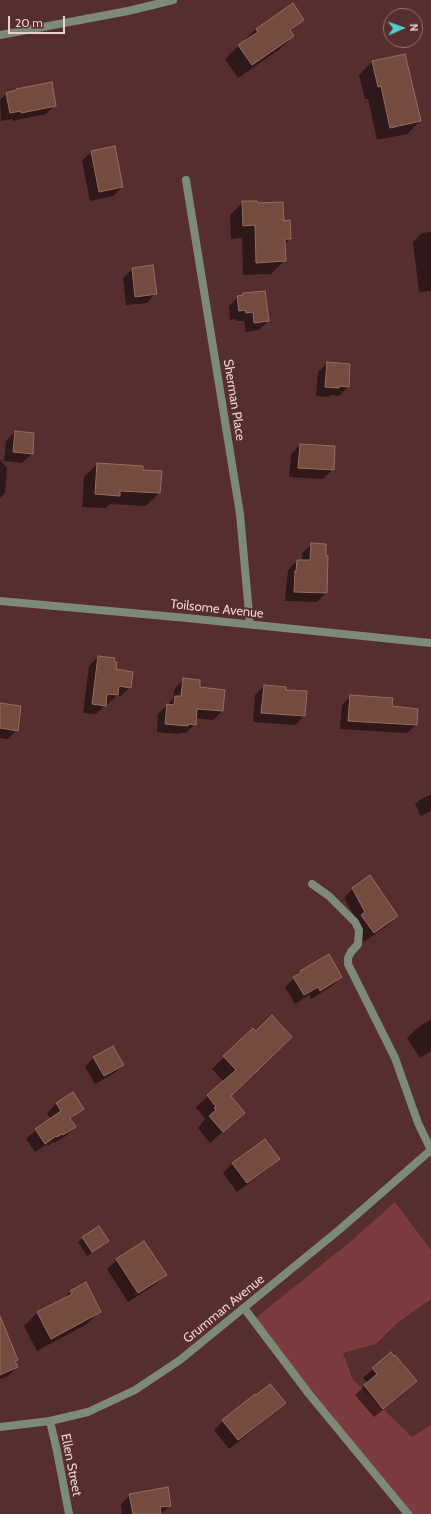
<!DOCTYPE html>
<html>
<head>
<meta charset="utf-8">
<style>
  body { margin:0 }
  #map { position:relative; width:431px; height:1514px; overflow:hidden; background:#562e30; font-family:Cabin,sans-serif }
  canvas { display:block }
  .north { position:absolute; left:383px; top:8px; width:40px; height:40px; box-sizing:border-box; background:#562e30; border:1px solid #916f70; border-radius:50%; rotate:88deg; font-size:11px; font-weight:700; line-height:16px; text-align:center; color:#ead0d0 }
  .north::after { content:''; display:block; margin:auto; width:14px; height:18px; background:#52cdd0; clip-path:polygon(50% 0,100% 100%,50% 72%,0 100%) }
  .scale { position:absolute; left:8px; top:16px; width:57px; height:18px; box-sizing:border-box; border:2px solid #ead0d0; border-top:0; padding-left:5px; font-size:12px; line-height:14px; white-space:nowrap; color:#ead0d0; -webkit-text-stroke:3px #562e30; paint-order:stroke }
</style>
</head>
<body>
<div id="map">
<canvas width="431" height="1514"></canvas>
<div class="north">N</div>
<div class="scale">20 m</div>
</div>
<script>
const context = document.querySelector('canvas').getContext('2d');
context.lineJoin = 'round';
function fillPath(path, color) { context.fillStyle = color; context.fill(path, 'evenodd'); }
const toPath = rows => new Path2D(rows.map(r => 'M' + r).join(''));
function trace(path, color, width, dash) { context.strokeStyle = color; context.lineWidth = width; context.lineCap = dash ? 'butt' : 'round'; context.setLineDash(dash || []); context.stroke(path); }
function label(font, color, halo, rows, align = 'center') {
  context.font = font + ' Cabin,sans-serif'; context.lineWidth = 4; context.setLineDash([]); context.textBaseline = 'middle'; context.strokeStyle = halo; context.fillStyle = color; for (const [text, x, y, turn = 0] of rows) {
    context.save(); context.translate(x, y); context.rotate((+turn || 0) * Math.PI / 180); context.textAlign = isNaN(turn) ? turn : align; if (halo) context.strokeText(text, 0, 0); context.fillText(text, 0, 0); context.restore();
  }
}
fillPath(toPath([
  [395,1202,431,1250,431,1299,396,1324,376,1344,343,1353,353,1380,412,1437,431,1425,431,1514,408,1514,253,1320,350,1242]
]), '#7c3b3f');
fillPath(toPath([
  [303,20,290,32,293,36,280,49,238,78,225,59,256,29],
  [404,55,420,121,407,134,377,140,368,99,365,99,359,75,372,62],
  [7,93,55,105,46,114,12,121,12,119,1,121,0,100],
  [114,147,122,187,113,196,90,201,82,161,91,152],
  [243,202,283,222,290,239,284,245,284,261,271,274,243,275,242,238,231,239,230,215],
  [431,232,431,291,419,292,413,242,422,233],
  [153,266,156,293,147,303,126,305,123,278,132,269],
  [244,294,268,321,259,330,246,332,244,321,237,321,236,319,230,320,229,306,238,297,242,296],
  [327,363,348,387,339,396,330,395,329,397,316,396,318,372],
  [15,432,32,454,22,463,4,461,6,441],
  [300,445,333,469,323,479,289,477,291,454],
  [0,460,7,468,5,493,0,498],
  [97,464,141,471,159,493,146,506,110,504,106,508,82,507,84,477],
  [312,544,326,593,317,602,285,601,288,570,297,561,302,561,302,553],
  [98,657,113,663,115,670,130,687,121,696,116,696,108,704,105,703,105,705,96,714,83,713,89,666],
  [184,679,199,688,222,711,213,720,196,718,195,724,186,733,180,733,178,734,157,732,158,714,173,699,175,688],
  [264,686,285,691,306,692,304,716,295,725,253,722,255,695],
  [351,696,416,725,407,733,340,729,342,705],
  [0,704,17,730,8,739,0,738],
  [431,794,431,811,421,816,415,804,420,800],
  [353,888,397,916,388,925,364,942,352,925,357,921,344,898],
  [301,972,341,977,332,986,311,999,309,995,295,1004,285,987],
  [431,1019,431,1051,420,1058,407,1038,416,1029],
  [253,1029,230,1096,244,1113,210,1143,198,1128,205,1119,196,1107,224,1082,212,1069],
  [94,1057,123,1065,113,1074,95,1084,85,1067],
  [73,1093,83,1108,70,1120,75,1127,66,1136,54,1143,53,1142,48,1146,47,1144,35,1152,26,1139,36,1130,51,1119,47,1113,56,1104],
  [265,1140,279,1159,269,1168,237,1192,223,1173,232,1164],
  [83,1238,107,1241,87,1256,78,1242],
  [144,1242,165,1275,156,1284,128,1302,107,1269,117,1260],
  [71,1291,100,1311,87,1324,37,1351,24,1326,37,1313,62,1300],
  [0,1337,17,1359,15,1362,17,1367,8,1376,0,1379],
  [391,1353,407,1390,374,1417,355,1395,368,1383,363,1378],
  [256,1397,284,1403,275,1412,229,1449,214,1430,223,1421],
  [130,1495,170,1505,162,1514,122,1514,121,1504]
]), '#0007');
const building = toPath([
  [293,3,304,20,290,30,294,36,252,65,238,45,258,32,256,29,293,3],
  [405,54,421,121,390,128,381,86,378,87,372,61,405,54],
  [52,82,56,106,21,113,21,111,10,113,6,93,16,90,16,89,52,82],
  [115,146,123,187,99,192,91,151,115,146],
  [242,201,257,201,258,203,283,202,284,221,290,220,291,239,285,239,286,261,256,263,255,225,243,226,242,201],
  [153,265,157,294,135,297,132,268,153,265],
  [265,291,269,321,254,323,253,312,246,313,245,310,239,311,237,296,243,295,243,293,265,291],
  [327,362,350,364,349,387,339,386,339,388,325,387,327,362],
  [15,431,34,433,33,454,13,452,15,431],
  [300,444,335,446,334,470,298,468,300,444],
  [97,463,143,466,143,470,162,471,160,493,120,491,120,496,95,494,97,463],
  [311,543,326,544,326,556,328,556,327,593,294,592,295,571,296,571,297,560,310,560,311,543],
  [98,656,115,658,114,662,117,662,116,669,133,672,131,688,119,686,118,695,107,694,106,706,92,704,98,656],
  [183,678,200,680,200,687,225,690,223,711,197,709,196,725,188,724,188,726,165,724,167,704,174,705,175,696,181,696,183,678],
  [264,685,286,687,286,690,307,691,305,716,261,713,264,685],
  [350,695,393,698,392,706,418,709,417,725,348,721,350,695],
  [0,703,21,706,18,731,0,728,0,703],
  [370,875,398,916,374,933,361,915,365,912,352,888,370,875],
  [329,954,342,977,320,991,318,987,304,995,293,977,301,973,300,971,329,954],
  [272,1015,292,1037,231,1096,245,1113,223,1132,209,1116,216,1110,214,1108,216,1107,207,1095,236,1070,223,1056,253,1028,256,1031,272,1015],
  [113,1046,124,1065,104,1076,93,1057,113,1046],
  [73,1092,84,1109,70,1118,76,1127,63,1135,62,1134,57,1137,56,1136,45,1144,35,1129,61,1111,56,1103,73,1092],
  [265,1139,280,1159,247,1183,232,1163,265,1139],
  [99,1226,109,1241,92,1252,82,1237,99,1226],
  [144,1241,167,1275,138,1293,116,1259,144,1241],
  [86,1282,101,1312,51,1339,37,1312,72,1294,70,1291,86,1282],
  [0,1316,18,1360,15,1361,18,1367,0,1375,0,1316],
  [391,1352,394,1356,395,1355,417,1381,383,1409,364,1385,377,1374,372,1368,391,1352],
  [270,1384,286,1403,238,1440,222,1420,255,1394,256,1395,270,1384],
  [168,1487,171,1506,160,1507,161,1514,133,1514,129,1494,168,1487]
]);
fillPath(building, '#734b3f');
trace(building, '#976c5f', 1);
trace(toPath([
  [312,884,329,896,355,922,359,930,358,944,351,952,348,958,348,964,395,1058,418,1123,431,1150],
  [244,1308,309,1394,408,1514]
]), '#7d8979', 8);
trace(toPath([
  [0,35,128,11,173,0],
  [186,180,240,514,250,624],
  [0,601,187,618,431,643],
  [50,1421,57,1451,69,1514]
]), '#7d8979', 8);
trace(toPath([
  [0,1427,50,1421,88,1412,135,1390,180,1360,339,1230,431,1150]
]), '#7d8979', 8);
label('13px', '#ead0d0', '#562e30', [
  ["Sherman Place",234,400,81],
  ["Toilsome Avenue",217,609,6],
  ["Grumman Avenue",224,1309,-39],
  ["Ellen Street",71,1465,79]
]);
</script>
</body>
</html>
